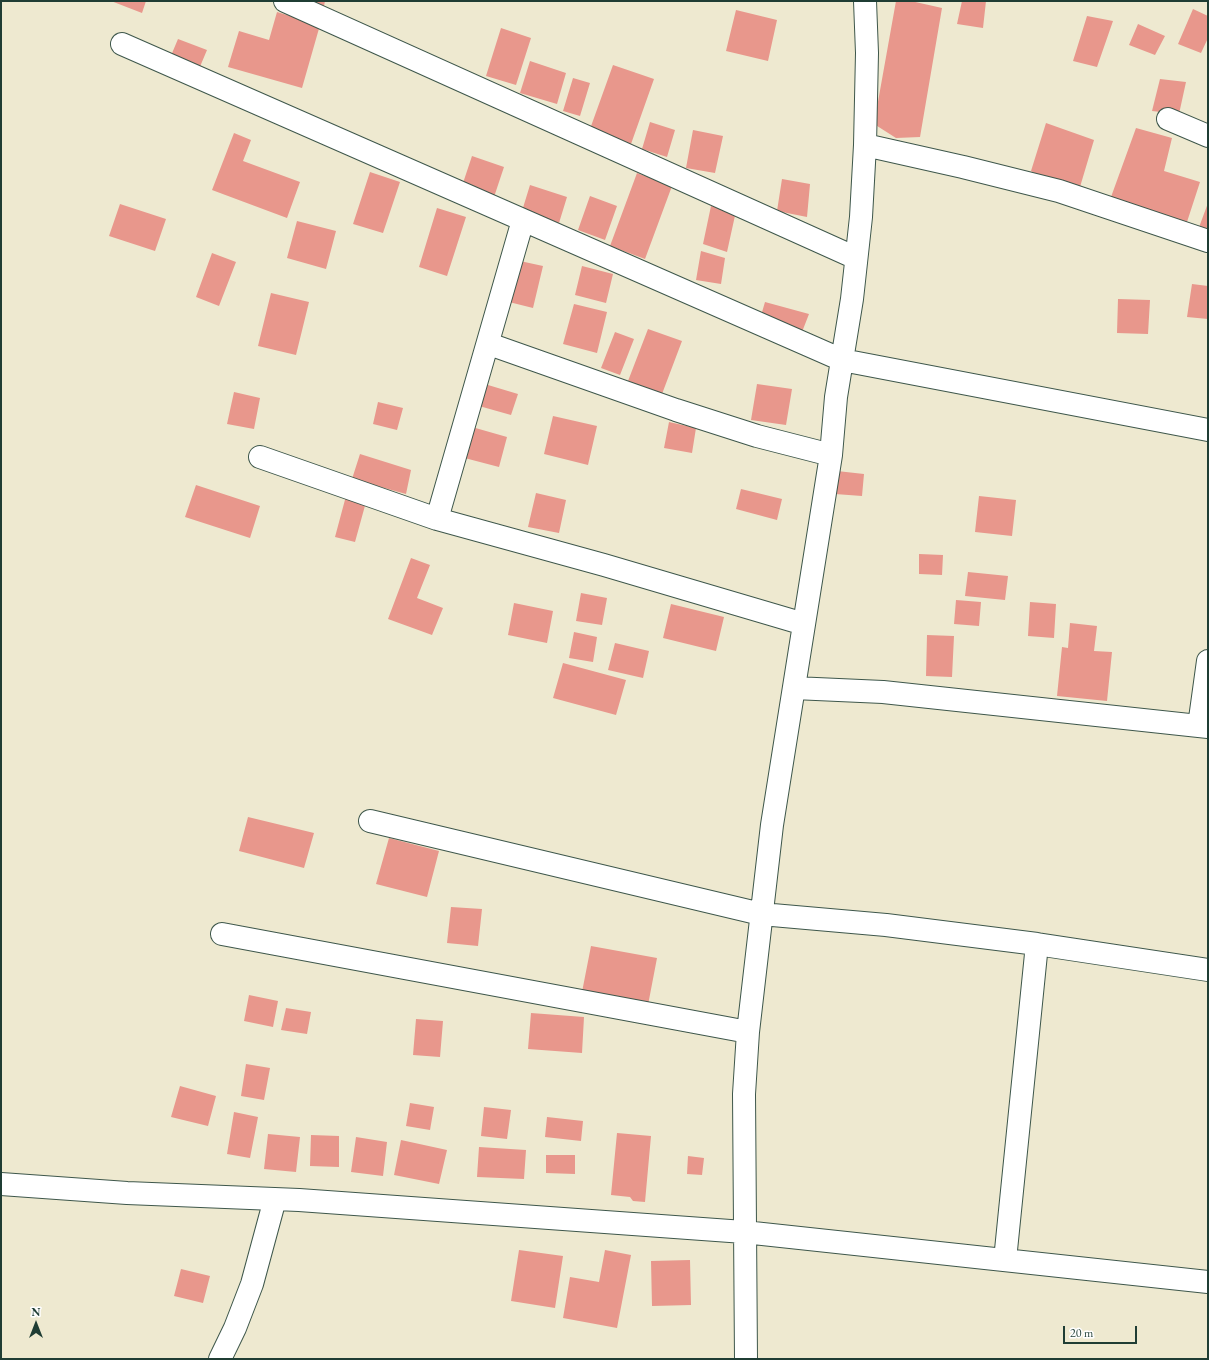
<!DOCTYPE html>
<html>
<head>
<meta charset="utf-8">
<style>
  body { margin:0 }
  #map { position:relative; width:1209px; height:1360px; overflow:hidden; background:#eee9d0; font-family:"EB Garamond",serif }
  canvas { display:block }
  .frame { position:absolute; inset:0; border:2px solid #1f3d34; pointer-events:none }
  .north { position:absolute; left:16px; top:1304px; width:40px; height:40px; -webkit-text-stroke:3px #fff; paint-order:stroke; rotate:0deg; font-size:11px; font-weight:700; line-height:16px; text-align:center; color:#1f3d34 }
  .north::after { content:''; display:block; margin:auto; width:14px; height:18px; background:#1f3d34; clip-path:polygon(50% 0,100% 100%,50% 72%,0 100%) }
  .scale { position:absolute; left:1063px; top:1326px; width:74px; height:18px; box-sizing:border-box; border:2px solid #1f3d34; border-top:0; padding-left:5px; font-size:12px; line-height:14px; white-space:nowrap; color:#1f3d34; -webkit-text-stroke:3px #fff; paint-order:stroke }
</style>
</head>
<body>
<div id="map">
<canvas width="1209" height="1360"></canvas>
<div class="frame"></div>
<div class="north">N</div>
<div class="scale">20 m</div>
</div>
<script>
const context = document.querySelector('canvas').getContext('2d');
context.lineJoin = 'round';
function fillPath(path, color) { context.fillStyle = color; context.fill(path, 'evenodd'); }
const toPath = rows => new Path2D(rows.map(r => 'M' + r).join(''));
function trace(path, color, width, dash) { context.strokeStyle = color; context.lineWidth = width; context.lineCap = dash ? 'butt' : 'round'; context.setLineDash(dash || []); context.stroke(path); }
fillPath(toPath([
  [111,1,146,1,142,13],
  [309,1,325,1,324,6],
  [896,1,911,1,942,8,920,137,896,138,874,124],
  [962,1,986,1,983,28,957,24],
  [1193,9,1208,16,1208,38,1201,53,1178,44],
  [736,10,777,20,768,61,726,51],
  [277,12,320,25,302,88,228,67,239,31,269,40],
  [1087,16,1113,21,1097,67,1073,61],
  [1138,24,1165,36,1155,55,1129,45],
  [501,28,531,38,516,85,486,76],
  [178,39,207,50,199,69,170,58],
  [530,61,566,73,557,104,520,93],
  [613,65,654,79,631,144,590,129],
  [573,78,590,83,580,116,563,111],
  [1160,79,1186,82,1179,114,1152,111],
  [650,122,675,130,667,157,642,149],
  [1046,123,1094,140,1077,197,1031,171],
  [1136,128,1172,138,1164,171,1200,182,1186,225,1111,197],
  [693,130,723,136,715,173,686,168],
  [234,133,251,140,243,161,300,182,287,218,212,190],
  [472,156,504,167,494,197,462,186],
  [370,172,400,182,383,233,353,224],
  [637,173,672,186,645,259,610,246],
  [782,179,810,184,807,217,777,211],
  [530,185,567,197,559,223,522,211],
  [590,196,617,206,605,240,578,230],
  [1208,203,1208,233,1198,230],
  [120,204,166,219,155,251,109,236],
  [711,206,736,211,727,252,703,244],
  [437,208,466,217,447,276,419,267],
  [297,221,336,231,326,269,287,258],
  [701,251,725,258,721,284,696,280],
  [212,253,236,262,219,306,196,297],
  [520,261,543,266,533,308,509,302],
  [582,266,613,274,606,303,575,295],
  [1192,284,1208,286,1208,319,1187,317],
  [271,293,309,302,296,355,258,346],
  [1118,299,1150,300,1148,334,1117,333],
  [765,302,809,314,802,332,760,319],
  [574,304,607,312,597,353,563,344],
  [648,329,682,341,662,394,628,381],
  [615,332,634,339,620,375,601,368],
  [478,382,518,394,511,415,472,404],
  [757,384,792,389,786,425,751,420],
  [234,392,260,398,254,429,227,424],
  [378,402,403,408,397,430,373,424],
  [553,416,597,426,588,465,544,454],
  [669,422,696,428,692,453,664,448],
  [465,425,507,437,499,467,457,456],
  [360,454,411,470,406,494,352,479],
  [837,471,864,474,862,496,835,494],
  [196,485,260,506,250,538,185,517],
  [741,489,782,499,777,520,736,509],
  [536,493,566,500,559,533,528,527],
  [346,496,366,502,355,542,335,537],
  [979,496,1016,500,1012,536,975,532],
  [919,554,943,555,942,575,919,574],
  [411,558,430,565,417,598,443,608,432,635,388,619],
  [968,572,1008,576,1005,600,965,596],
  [581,593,607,598,602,625,576,621],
  [956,600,981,602,979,626,954,624],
  [1030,602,1056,604,1054,638,1028,636],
  [514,603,553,611,547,643,508,635],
  [671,604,724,617,716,651,663,638],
  [1070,623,1097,626,1094,651,1112,652,1107,701,1057,696,1062,647,1068,648],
  [574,632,597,637,593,662,569,658],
  [927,635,954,636,952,677,926,676],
  [615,643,649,651,643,678,608,670],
  [563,663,626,680,616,715,553,698],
  [248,817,314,833,304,868,239,851],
  [389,838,439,851,427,897,376,884],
  [451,907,482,909,478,946,447,943],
  [591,946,657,958,648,1005,582,992],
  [249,995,278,1001,273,1027,244,1021],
  [286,1008,311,1012,307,1034,281,1030],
  [531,1013,584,1017,582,1053,528,1049],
  [416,1019,443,1021,440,1057,413,1055],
  [246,1064,270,1068,264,1100,241,1096],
  [180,1086,216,1096,208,1126,171,1117],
  [410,1103,434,1107,430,1130,406,1126],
  [484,1107,511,1110,507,1139,481,1136],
  [234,1112,258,1117,250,1158,227,1154],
  [547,1117,583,1121,581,1141,545,1137],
  [617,1133,651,1136,645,1202,633,1201,630,1197,611,1195],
  [268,1134,300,1137,296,1172,264,1169],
  [311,1135,339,1136,339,1167,310,1166],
  [356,1137,387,1142,383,1176,351,1172],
  [401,1140,447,1150,439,1184,394,1175],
  [479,1147,526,1150,524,1179,477,1177],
  [546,1155,575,1155,575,1174,546,1173],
  [688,1156,704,1158,702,1175,687,1174],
  [519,1250,563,1256,555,1308,511,1301],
  [605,1250,631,1255,617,1328,563,1318,570,1277,599,1282],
  [690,1260,691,1305,652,1306,651,1261],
  [181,1269,210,1276,203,1303,174,1296]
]), '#e8978c');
const minor = toPath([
  [285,1,856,258],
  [122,44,842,360,1208,430],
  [1168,119,1208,136],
  [865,145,963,167,1059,191,1208,241],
  [489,344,676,410,757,436,831,455],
  [260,457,437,519,604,565,804,624],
  [437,519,523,220],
  [794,688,883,692,1208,727],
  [1199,726,1208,661],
  [370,821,761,914,886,925,1037,944,1208,970],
  [222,934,748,1032],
  [1,1184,127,1193,299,1200,744,1232,1208,1282],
  [1005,1260,1037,944],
  [220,1359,235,1328,252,1284,275,1199],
  [746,1359,744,1094,748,1032,772,825,831,455,836,397,852,299,861,217,865,145,867,53,865,1]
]);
trace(minor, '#3e574b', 24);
trace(minor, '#fff', 22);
</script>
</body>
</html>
